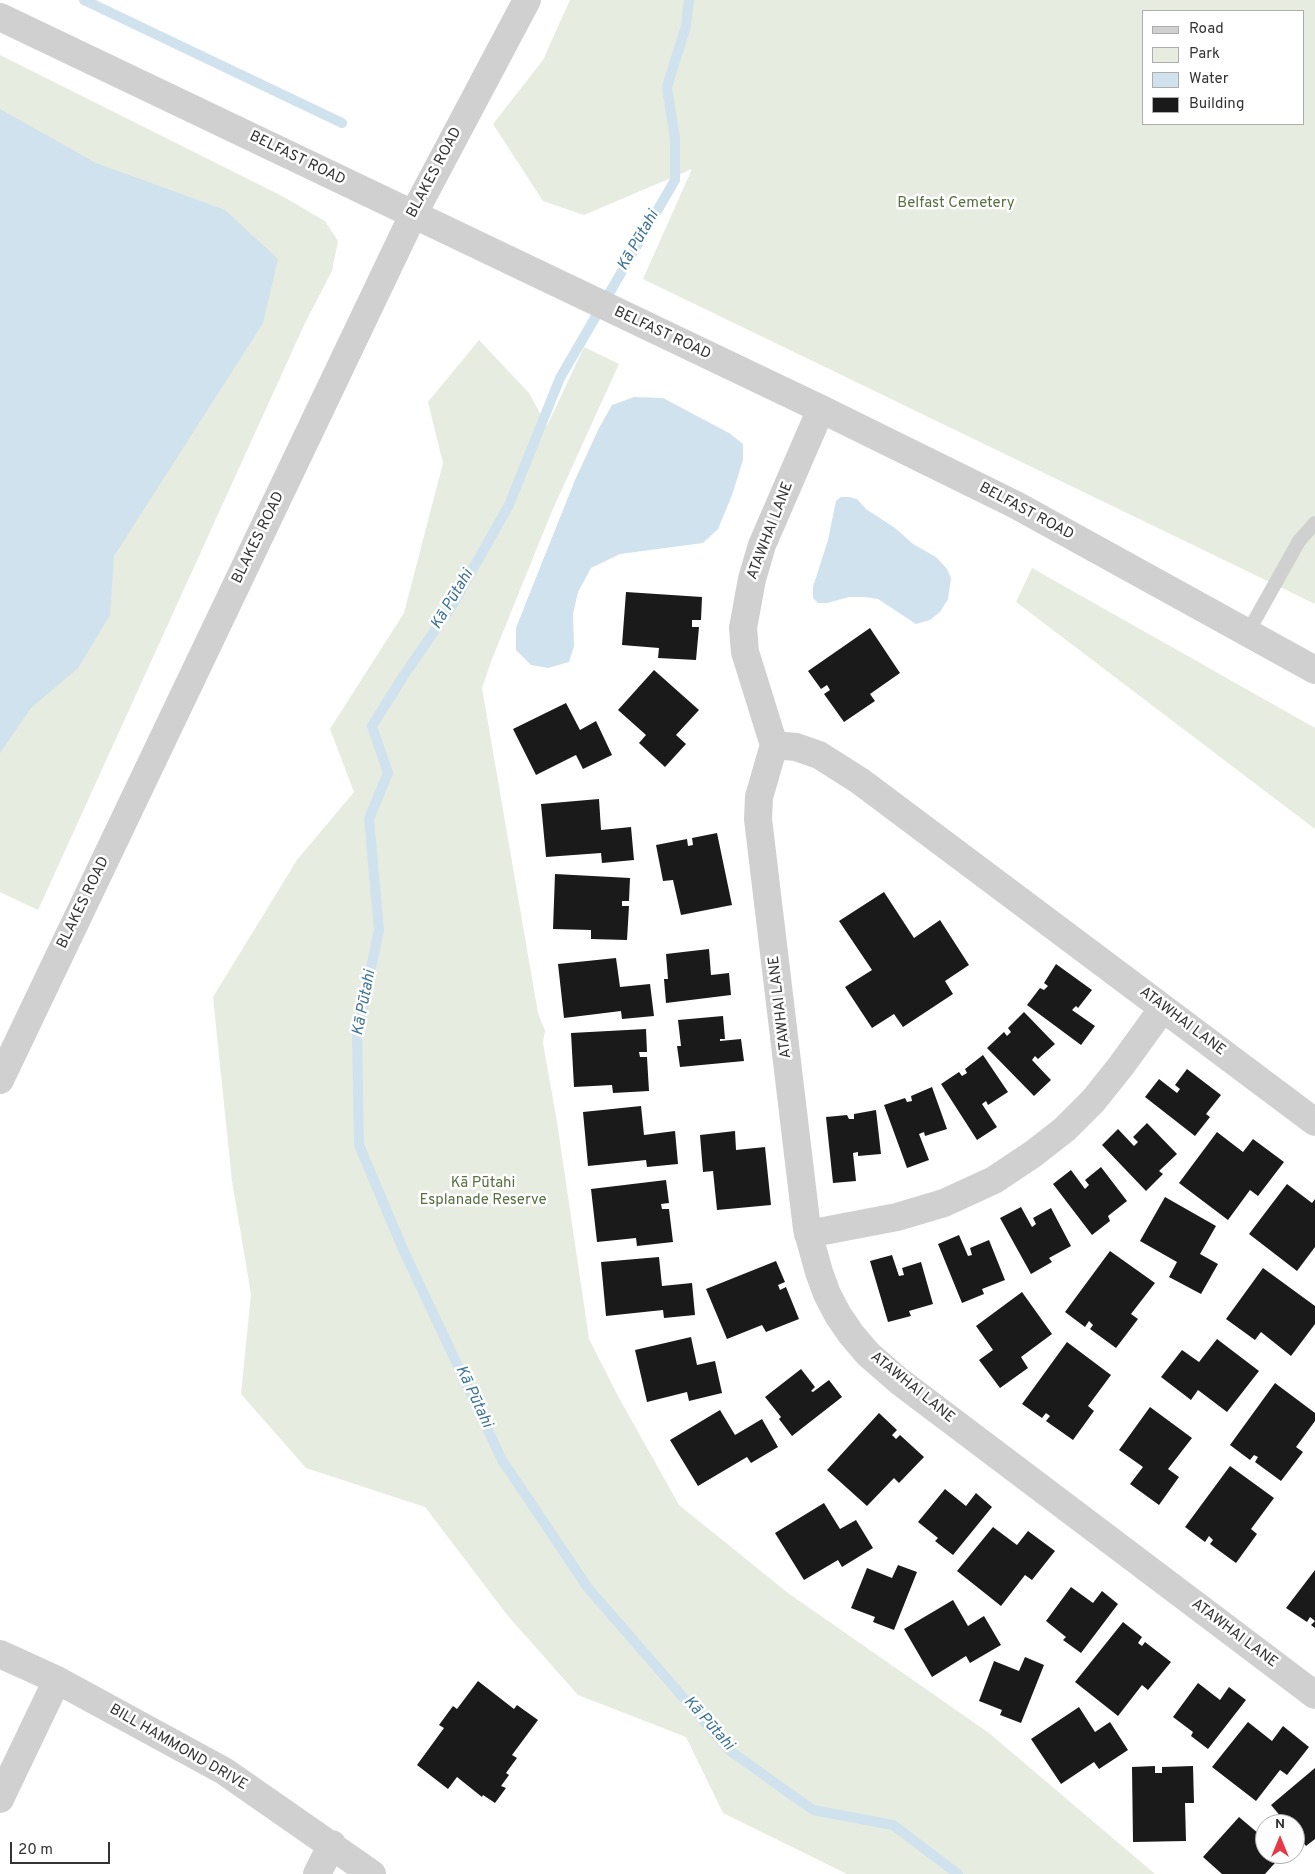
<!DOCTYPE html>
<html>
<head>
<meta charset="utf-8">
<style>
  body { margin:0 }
  #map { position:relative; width:1315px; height:1874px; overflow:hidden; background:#fff; font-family:Overpass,sans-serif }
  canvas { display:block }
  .legend { position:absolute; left:1142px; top:10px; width:162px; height:115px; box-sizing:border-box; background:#fff; border:1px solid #adadad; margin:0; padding:6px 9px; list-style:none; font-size:15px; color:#333 }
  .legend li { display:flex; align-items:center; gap:10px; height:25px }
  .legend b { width:25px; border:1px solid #adadad }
  .north { position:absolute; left:1255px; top:1814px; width:50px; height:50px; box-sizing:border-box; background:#fff; border:1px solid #adadad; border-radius:50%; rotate:0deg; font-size:14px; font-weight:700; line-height:20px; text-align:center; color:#333 }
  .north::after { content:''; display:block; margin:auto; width:18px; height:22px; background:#e63946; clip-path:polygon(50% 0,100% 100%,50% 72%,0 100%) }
  .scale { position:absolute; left:10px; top:1842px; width:100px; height:22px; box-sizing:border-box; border:2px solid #333; border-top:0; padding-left:6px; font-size:15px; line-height:18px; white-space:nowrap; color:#333; -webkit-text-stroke:4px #fff; paint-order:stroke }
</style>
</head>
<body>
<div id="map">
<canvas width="1315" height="1874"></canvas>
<ul class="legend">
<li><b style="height:6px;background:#d0d0d0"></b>Road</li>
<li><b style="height:14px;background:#e6ecdf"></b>Park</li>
<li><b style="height:14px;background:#cfe2ee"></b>Water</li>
<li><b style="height:14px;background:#1a1a1a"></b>Building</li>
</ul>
<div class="north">N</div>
<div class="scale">20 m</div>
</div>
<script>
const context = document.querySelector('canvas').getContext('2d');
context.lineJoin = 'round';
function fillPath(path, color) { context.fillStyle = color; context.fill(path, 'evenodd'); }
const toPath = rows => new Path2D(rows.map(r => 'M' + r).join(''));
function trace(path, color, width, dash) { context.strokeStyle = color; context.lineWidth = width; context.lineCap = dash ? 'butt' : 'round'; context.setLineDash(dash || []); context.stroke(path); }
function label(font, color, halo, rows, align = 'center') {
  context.font = font + ' Overpass,sans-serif'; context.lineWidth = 5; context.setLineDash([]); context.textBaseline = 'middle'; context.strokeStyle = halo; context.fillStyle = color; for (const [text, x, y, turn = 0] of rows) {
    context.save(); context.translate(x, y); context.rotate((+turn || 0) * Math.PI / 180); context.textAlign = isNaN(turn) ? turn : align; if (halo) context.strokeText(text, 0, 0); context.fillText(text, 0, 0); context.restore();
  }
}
fillPath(toPath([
  [570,0,1315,0,1315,604,643,279,692,169,584,215,543,201,493,124,543,60],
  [1144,11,1304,11,1304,124,1144,124],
  [0,55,282,196,325,221,338,241,332,271,305,323,38,910,0,892],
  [479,340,529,393,547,426,584,347,619,364,552,511,492,659,482,688,538,1013,545,1031,543,1043,557,1122,589,1339,619,1398,679,1505,788,1593,989,1733,1155,1874,847,1874,723,1813,686,1737,578,1695,508,1616,425,1507,306,1468,241,1394,251,1294,232,1181,213,997,297,860,354,792,330,729,404,613,443,463,428,402],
  [1032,568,1315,728,1315,829,1016,602]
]), '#e6ecdf');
fillPath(toPath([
  [0,109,96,163,225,210,278,259,263,323,114,556,110,615,78,668,31,708,0,753],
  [634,397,663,398,729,433,743,444,743,460,732,495,718,529,703,543,620,554,591,568,578,592,573,614,574,646,569,662,548,668,531,665,516,650,516,628,529,595,575,480,599,428,612,405],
  [841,497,849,497,857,499,866,509,895,528,913,544,936,557,947,569,951,578,948,599,940,612,930,620,916,624,878,599,865,597,849,597,827,603,818,603,813,598,813,587,828,540,836,501]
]), '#cfe2ee');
trace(toPath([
  [84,0,342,123],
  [689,0,686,26,667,87,675,139,675,180,560,378,509,505,453,604,404,675,372,726,388,773,369,819,379,930,357,1035,359,1145,402,1247,502,1460,588,1588,729,1750,813,1810,893,1825,958,1874]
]), '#cfe2ee', 10);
fillPath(toPath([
  [626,592,702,597,701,620,692,620,692,627,699,627,696,660,658,658,659,648,622,645],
  [870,628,900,673,870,694,875,701,844,722,824,694,830,690,827,685,821,689,808,671],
  [654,670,699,710,676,735,686,744,665,767,639,743,646,735,618,710],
  [566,703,580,730,596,721,612,755,583,769,576,755,536,775,513,729],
  [599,799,601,830,631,827,634,860,602,863,601,853,546,857,541,804],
  [717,833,732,905,681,915,673,880,663,881,656,845,687,839,688,846,693,845,692,838],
  [555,874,630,878,629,901,622,901,622,906,629,906,627,940,591,939,591,930,553,929],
  [884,892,914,938,940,920,969,965,945,981,953,994,903,1027,894,1014,872,1028,845,987,872,970,839,921],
  [709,949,711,975,729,973,731,995,666,1003,664,979,668,979,666,954],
  [616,958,620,987,650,984,654,1016,622,1019,621,1011,564,1018,558,964],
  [1056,964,1092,990,1078,1008,1076,1006,1072,1010,1095,1026,1081,1045,1027,1005,1040,988,1044,990,1048,986,1044,983],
  [1024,1012,1055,1044,1038,1059,1035,1056,1032,1060,1051,1080,1034,1096,987,1048,1004,1032,1007,1036,1011,1032,1008,1028],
  [723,1016,725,1039,720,1039,720,1041,741,1039,744,1061,680,1067,677,1046,681,1046,678,1020],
  [646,1029,647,1052,639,1052,640,1057,647,1057,649,1091,613,1093,612,1085,574,1087,571,1033],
  [983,1055,1008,1092,988,1105,986,1101,982,1104,997,1127,977,1140,941,1084,959,1072,962,1076,967,1073,965,1069],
  [1187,1069,1221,1095,1206,1114,1210,1117,1195,1136,1145,1097,1159,1079,1177,1093,1180,1089,1175,1085],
  [932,1087,947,1129,925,1136,924,1132,919,1134,929,1160,907,1168,884,1105,905,1098,907,1102,912,1101,911,1096],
  [641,1106,644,1135,675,1131,678,1164,647,1167,646,1160,588,1166,583,1112],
  [876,1110,881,1154,858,1156,858,1152,853,1153,856,1181,833,1183,826,1117,847,1115,849,1119,854,1119,854,1114],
  [1147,1123,1177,1154,1159,1171,1163,1174,1146,1191,1102,1145,1118,1129,1134,1146,1138,1142,1133,1137],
  [735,1131,736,1150,765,1147,771,1205,717,1210,713,1171,703,1172,700,1135],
  [1217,1132,1243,1152,1253,1139,1284,1162,1258,1196,1250,1190,1228,1220,1179,1183],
  [1101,1167,1127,1201,1108,1216,1110,1221,1092,1235,1053,1184,1071,1170,1085,1189,1089,1185,1085,1180],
  [666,1180,669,1203,661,1204,662,1209,669,1209,673,1242,637,1246,636,1238,597,1242,591,1189],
  [1287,1184,1312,1203,1315,1199,1315,1247,1297,1271,1249,1234],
  [1165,1197,1216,1226,1200,1254,1218,1264,1201,1294,1169,1277,1177,1262,1140,1241],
  [1021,1207,1032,1227,1036,1224,1033,1218,1051,1208,1071,1246,1049,1258,1052,1262,1031,1274,1000,1218],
  [959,1235,968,1256,972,1255,970,1248,989,1240,1005,1280,982,1289,984,1294,962,1303,938,1244],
  [1110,1251,1155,1283,1131,1314,1138,1319,1116,1348,1090,1329,1093,1325,1089,1321,1085,1327,1065,1312],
  [892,1255,899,1276,904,1275,902,1268,921,1262,933,1304,909,1311,911,1316,888,1322,870,1261],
  [659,1257,662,1286,692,1283,695,1315,664,1318,663,1310,606,1316,601,1262],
  [776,1261,785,1282,778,1285,780,1290,786,1287,799,1319,766,1332,762,1325,727,1339,706,1289],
  [1263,1268,1315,1306,1315,1324,1291,1356,1261,1332,1255,1340,1226,1319],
  [1022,1292,1052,1334,1021,1357,1028,1368,1000,1388,979,1360,993,1350,976,1326],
  [691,1337,697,1365,715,1361,722,1393,689,1401,687,1392,647,1402,635,1350],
  [1217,1339,1259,1371,1227,1412,1198,1390,1191,1400,1161,1377,1182,1350,1199,1362],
  [1067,1342,1111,1375,1088,1406,1094,1411,1073,1440,1046,1421,1050,1416,1046,1413,1042,1418,1022,1404],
  [801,1369,815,1387,811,1391,813,1392,829,1380,842,1397,792,1436,779,1419,781,1417,765,1397],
  [1275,1383,1315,1413,1315,1421,1296,1447,1303,1452,1281,1481,1255,1462,1258,1457,1254,1455,1250,1460,1230,1445],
  [1150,1407,1192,1438,1168,1469,1179,1477,1159,1505,1130,1484,1143,1467,1119,1450],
  [720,1410,735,1435,762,1419,778,1447,751,1463,747,1457,698,1486,670,1440],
  [879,1413,897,1430,892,1435,896,1439,900,1435,924,1457,899,1483,894,1478,867,1506,827,1470],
  [1230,1466,1274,1498,1251,1529,1257,1534,1236,1563,1210,1544,1213,1540,1209,1536,1205,1542,1185,1527],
  [945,1489,966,1506,976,1493,992,1507,953,1555,935,1541,938,1538,918,1522],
  [824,1503,840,1529,856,1520,873,1548,842,1567,838,1560,804,1580,775,1533],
  [993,1527,1017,1545,1028,1531,1055,1551,1032,1580,1025,1575,1001,1606,957,1571],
  [898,1565,917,1572,894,1630,873,1622,875,1617,851,1608,867,1568,892,1578],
  [1315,1570,1315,1628,1311,1625,1315,1621,1310,1617,1307,1622,1286,1608],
  [1071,1587,1093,1603,1102,1591,1118,1604,1081,1653,1063,1640,1066,1637,1046,1621],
  [953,1600,968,1626,984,1616,1001,1645,970,1663,966,1656,932,1677,904,1629],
  [1123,1622,1142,1637,1138,1643,1142,1646,1145,1642,1171,1662,1148,1690,1142,1685,1118,1716,1075,1682],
  [1025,1657,1044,1665,1021,1723,1000,1715,1002,1710,979,1701,994,1661,1019,1671],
  [478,1681,514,1709,517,1705,538,1720,512,1755,517,1758,506,1773,509,1775,501,1786,506,1788,495,1803,483,1795,482,1797,457,1777,448,1789,417,1765,444,1728,439,1725,453,1706,457,1709],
  [1198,1683,1220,1700,1229,1687,1246,1700,1208,1749,1191,1736,1193,1732,1173,1717],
  [1079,1707,1095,1732,1110,1722,1128,1750,1099,1769,1094,1762,1061,1784,1031,1739],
  [1248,1722,1272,1741,1283,1726,1309,1747,1287,1775,1280,1770,1256,1801,1212,1767],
  [1155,1766,1155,1773,1162,1773,1162,1767,1193,1766,1194,1803,1185,1803,1186,1841,1133,1842,1132,1767],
  [1315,1768,1315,1839,1306,1846,1295,1833,1295,1824,1287,1824,1271,1805],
  [1239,1817,1265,1839,1265,1854,1283,1854,1265,1874,1222,1874,1203,1857]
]), '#1a1a1a');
trace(toPath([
  [1248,632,1299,541,1315,523]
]), '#d0d0d0', 14);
trace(toPath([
  [413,215,527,0],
  [821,409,762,545,752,579,743,628,745,652,774,745,759,797,758,819,807,1229,819,1272,827,1294,838,1315,851,1334,868,1354,899,1381,1315,1695],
  [774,745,796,747,819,755,860,781,1315,1122],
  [808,1234,897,1217,944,1203,994,1180,1033,1154,1065,1129,1093,1101,1121,1066,1163,1008],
  [0,1654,57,1680,224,1771,372,1874],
  [0,1799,57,1680],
  [317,1874,332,1844]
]), '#d0d0d0', 28);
trace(toPath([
  [0,17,821,409,1016,505,1315,670],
  [0,1080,413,215]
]), '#d0d0d0', 28);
label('15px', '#333', '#fff', [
  ["BELFAST ROAD",297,159,26],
  ["BLAKES ROAD",435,173,-62],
  ["BELFAST ROAD",662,334,25],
  ["BELFAST ROAD",1026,512,28],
  ["ATAWHAI LANE",771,531,-69],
  ["BLAKES ROAD",259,538,-64],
  ["BLAKES ROAD",84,903,-64],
  ["ATAWHAI LANE",781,1007,-97],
  ["ATAWHAI LANE",1182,1022,37],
  ["ATAWHAI LANE",912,1388,39],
  ["ATAWHAI LANE",1234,1634,37],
  ["BILL HAMMOND DRIVE",178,1748,30]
]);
label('15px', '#56703f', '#fff', [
  ["Belfast Cemetery",956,204],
  ["Kā Pūtahi",483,1184],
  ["Esplanade Reserve",483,1201]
]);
label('italic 16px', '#3f7597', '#fff', [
  ["Kā Pūtahi",639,241,-60],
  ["Kā Pūtahi",453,600,-59],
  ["Kā Pūtahi",365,1003,-79],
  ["Kā Pūtahi",473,1397,65],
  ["Kā Pūtahi",708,1724,48]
]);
</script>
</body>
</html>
